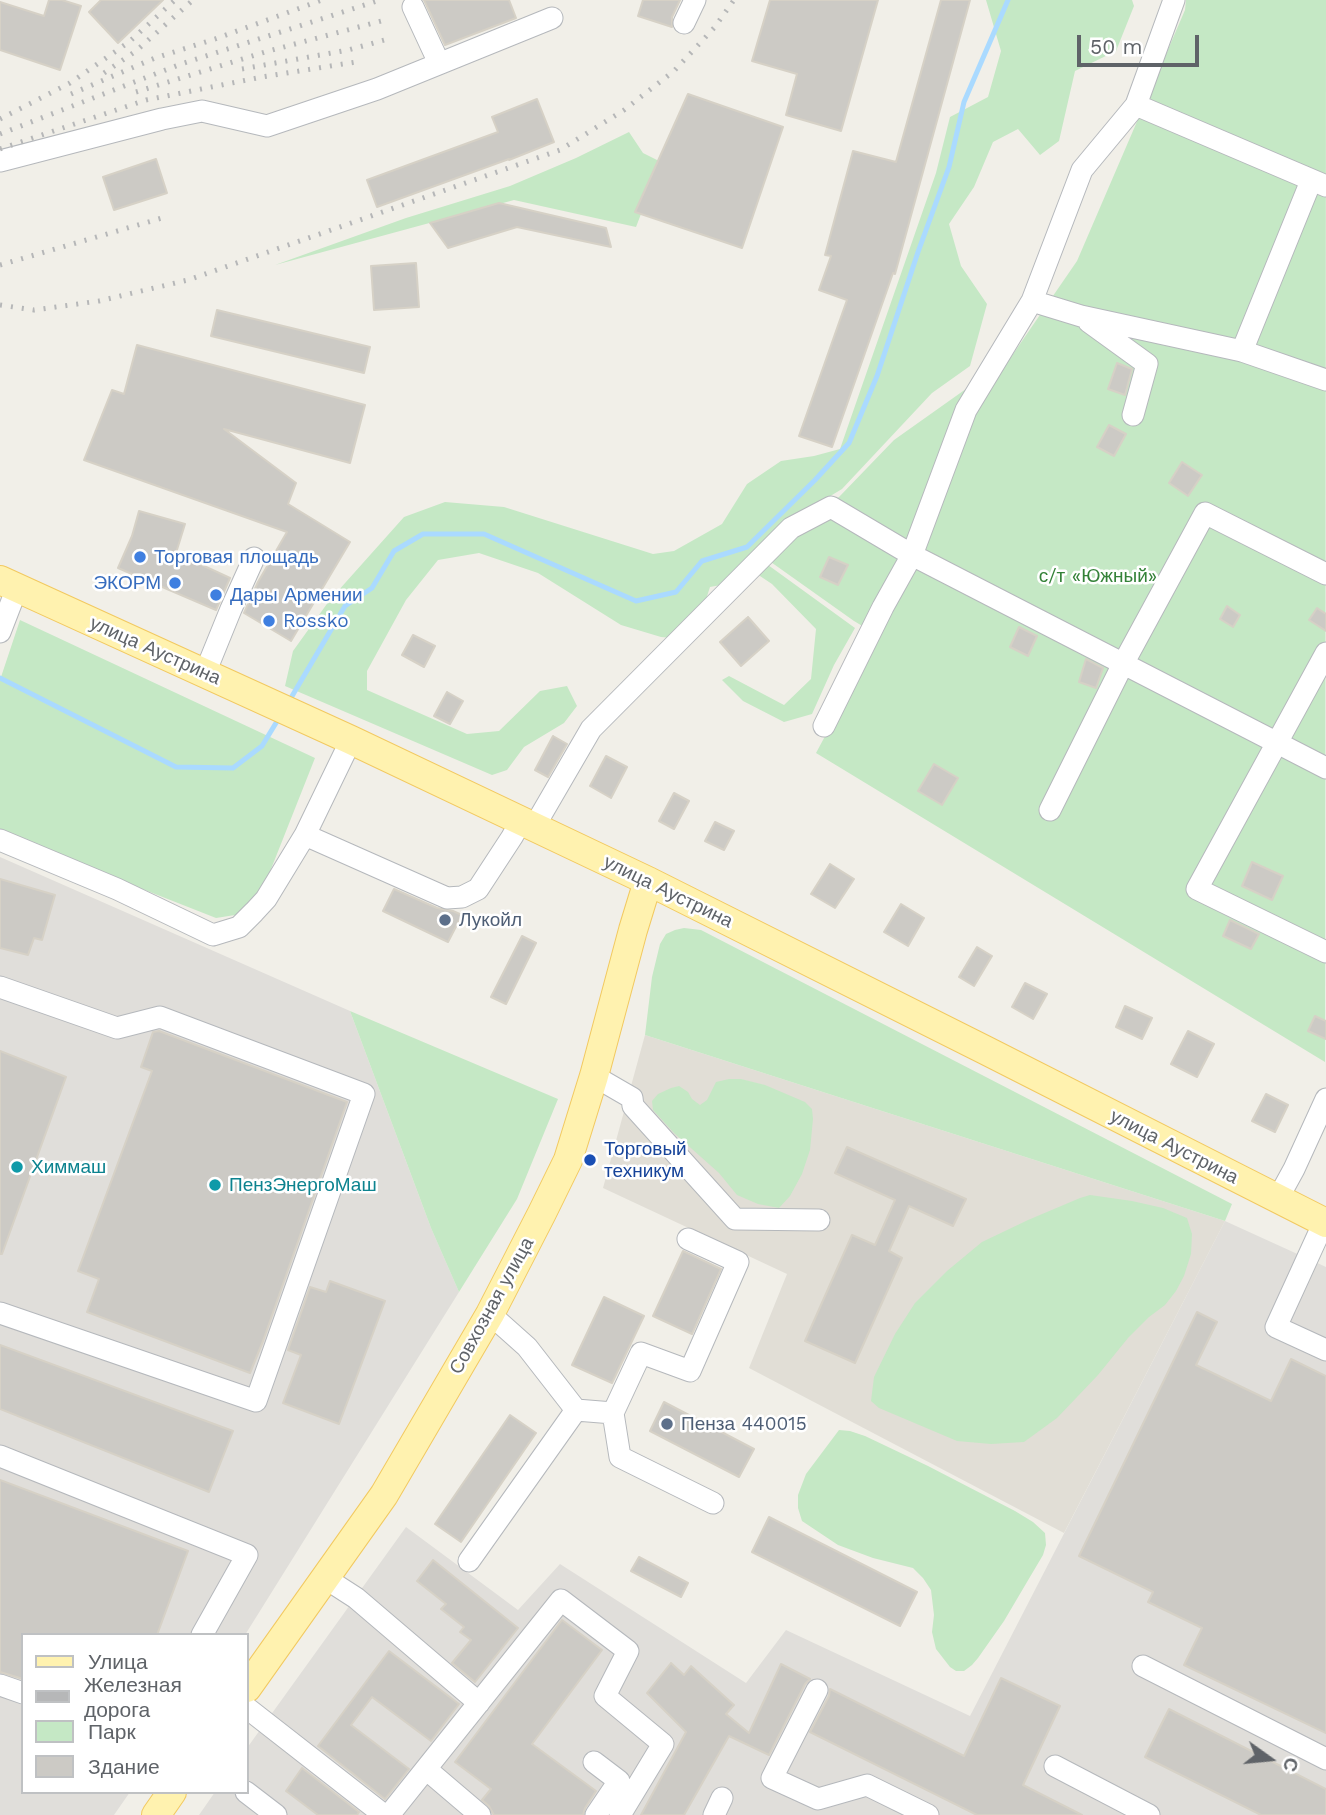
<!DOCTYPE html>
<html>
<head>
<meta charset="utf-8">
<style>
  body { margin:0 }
  #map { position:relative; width:1326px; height:1815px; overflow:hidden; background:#f1efe8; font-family:"Work Sans",sans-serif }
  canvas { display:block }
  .legend { position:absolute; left:21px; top:1633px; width:228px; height:161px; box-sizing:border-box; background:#fff; border:2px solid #bfc1c3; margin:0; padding:9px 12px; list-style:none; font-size:21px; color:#5f6368 }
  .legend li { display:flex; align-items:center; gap:14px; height:35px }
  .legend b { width:35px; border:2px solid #bfc1c3 }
  .north { position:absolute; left:1235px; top:1724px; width:70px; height:70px; -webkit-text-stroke:5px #fff; paint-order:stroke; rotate:105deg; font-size:19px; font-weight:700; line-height:28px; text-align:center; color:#5f6368 }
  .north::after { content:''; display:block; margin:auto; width:24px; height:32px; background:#5f6368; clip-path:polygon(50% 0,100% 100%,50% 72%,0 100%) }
  .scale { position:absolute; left:1077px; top:35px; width:122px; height:32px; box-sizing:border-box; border:4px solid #5f6368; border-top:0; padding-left:9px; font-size:21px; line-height:24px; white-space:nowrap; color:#5f6368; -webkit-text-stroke:5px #fff; paint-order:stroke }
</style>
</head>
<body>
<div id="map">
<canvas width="1326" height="1815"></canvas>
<ul class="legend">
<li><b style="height:9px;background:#fff2af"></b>Улица</li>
<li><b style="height:9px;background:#b6b7b8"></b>Железная дорога</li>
<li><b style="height:19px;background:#c5e8c5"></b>Парк</li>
<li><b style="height:19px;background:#cccac5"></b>Здание</li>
</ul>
<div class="north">С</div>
<div class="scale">50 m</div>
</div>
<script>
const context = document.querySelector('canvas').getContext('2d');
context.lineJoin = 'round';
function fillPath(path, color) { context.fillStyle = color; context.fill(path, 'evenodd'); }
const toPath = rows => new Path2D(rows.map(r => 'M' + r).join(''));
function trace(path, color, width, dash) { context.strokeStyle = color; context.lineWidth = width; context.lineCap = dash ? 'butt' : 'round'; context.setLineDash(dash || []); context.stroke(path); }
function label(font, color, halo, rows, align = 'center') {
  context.font = font + ' "Work Sans",sans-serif'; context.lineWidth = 5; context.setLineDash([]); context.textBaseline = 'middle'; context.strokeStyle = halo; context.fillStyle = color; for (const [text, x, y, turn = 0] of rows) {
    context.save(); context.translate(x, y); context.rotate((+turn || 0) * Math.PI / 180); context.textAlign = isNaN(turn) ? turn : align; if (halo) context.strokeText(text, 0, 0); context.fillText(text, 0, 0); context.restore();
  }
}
fillPath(toPath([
  [0,857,350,1011,431,1228,459,1292,245,1635,23,1635,23,1792,130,1792,114,1815,0,1815],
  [1225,1221,1326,1267,1326,1815,199,1815,215,1792,247,1792,247,1748,406,1527,518,1610,560,1564,746,1683,786,1630,970,1716]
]), '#e0deda');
fillPath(toPath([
  [645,1035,1225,1221,1064,1533,749,1368,787,1274,603,1188]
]), '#e1ded6');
fillPath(toPath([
  [986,0,1132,0,1134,6,1116,51,1075,71,1059,141,1040,155,1018,129,993,142,974,187,949,224,961,266,987,304,970,366,932,393,842,489,792,519,757,557,855,628,834,665,812,714,784,722,743,701,722,680,729,676,784,705,811,679,816,629,772,584,757,574,737,582,710,587,701,615,685,639,661,637,621,625,538,573,479,553,438,560,406,600,367,671,367,690,467,734,499,731,540,691,567,686,577,706,564,723,524,747,507,770,492,775,285,686,293,651,329,601,404,517,445,502,504,507,653,554,674,551,722,524,747,484,781,461,814,456,840,449,936,173,950,117,988,97,1001,51],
  [1186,0,1326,0,1325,1062,816,753,879,636,854,621,761,555,793,521,839,497,894,440,1011,357,1077,261,1185,10],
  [629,132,643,153,661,162,636,227,514,200,275,265,406,218,510,186,576,158],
  [20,620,315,758,254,912,216,918,0,833,0,680],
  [684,928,701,930,1232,1204,1225,1221,645,1035,652,977,660,944,666,934,675,930],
  [350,1011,558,1099,517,1199,459,1292,431,1228],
  [729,1079,741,1079,765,1085,805,1102,812,1109,813,1119,810,1150,802,1174,790,1196,779,1208,758,1204,737,1195,719,1173,674,1133,653,1110,652,1101,658,1094,671,1088,679,1086,688,1092,692,1099,700,1105,707,1100,716,1082],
  [1090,1195,1132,1201,1163,1208,1187,1218,1192,1234,1191,1254,1184,1276,1176,1291,1165,1305,1149,1317,1128,1338,1098,1375,1057,1418,1024,1442,991,1444,957,1441,879,1408,871,1401,874,1377,895,1334,915,1303,947,1271,982,1242,1028,1220,1080,1198],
  [839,1430,850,1431,865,1436,928,1466,1015,1511,1033,1522,1045,1533,1046,1545,1043,1555,1027,1582,1004,1621,978,1658,972,1665,964,1671,956,1671,950,1667,936,1649,932,1632,934,1615,931,1590,923,1578,913,1568,873,1558,838,1545,802,1521,798,1508,798,1495,806,1474]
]), '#c5e8c5');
trace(toPath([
  [0,678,176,767,233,768,262,746,279,718],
  [288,703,345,606,372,588,394,551,423,534,484,534,636,601,676,592,702,561,747,547,815,480,849,443,877,376,918,252,949,167,964,102,1008,0]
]), '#aadaff', 5);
const building = toPath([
  [49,0,62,0,81,6,60,70,0,50,0,2,44,16,49,0],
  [101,0,163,0,118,43,89,12,101,0],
  [424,0,509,0,516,18,445,45,424,0],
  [643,0,680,0,672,17,672,27,638,16,643,0],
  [770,0,878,0,841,131,786,115,797,74,752,61,770,0],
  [941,0,970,0,895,274,893,273,832,447,799,436,847,300,819,290,831,256,825,255,853,151,896,162,941,0],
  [688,94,783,127,742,248,635,212,688,94],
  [537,99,554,142,509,160,509,159,377,207,367,180,498,132,492,117,537,99],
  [156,159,167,193,114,210,103,177,156,159],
  [499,203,606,228,611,247,517,227,448,248,430,223,499,203],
  [416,263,419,307,374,310,371,266,416,263],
  [217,310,370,347,364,373,211,336,217,310],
  [137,345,365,405,350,463,224,429,296,483,288,504,350,542,291,641,244,613,258,582,287,532,84,460,112,390,124,394,137,345],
  [1117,363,1132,369,1125,395,1108,389,1117,363],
  [1109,425,1126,434,1114,456,1097,447,1109,425],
  [1182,462,1202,475,1188,496,1169,483,1182,462],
  [139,511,185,524,176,553,230,578,216,610,118,568,132,536,139,511],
  [829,557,848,565,838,585,820,577,829,557],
  [1227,606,1240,615,1233,627,1220,619,1227,606],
  [1317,608,1326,614,1326,631,1309,620,1317,608],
  [748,617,769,641,741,666,720,642,748,617],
  [1019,627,1037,636,1028,656,1010,647,1019,627],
  [413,635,435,646,424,667,402,655,413,635],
  [1086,659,1103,668,1096,688,1079,682,1086,659],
  [447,692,463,701,450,724,434,716,447,692],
  [553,736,567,744,548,777,535,770,553,736],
  [606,756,627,767,611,798,590,786,606,756],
  [934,764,958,778,942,805,918,791,934,764],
  [674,793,689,801,674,829,659,821,674,793],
  [715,822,734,831,724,850,705,841,715,822],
  [1252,862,1283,876,1272,900,1242,886,1252,862],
  [830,864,854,879,835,908,811,894,830,864],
  [0,879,55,895,42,940,34,938,28,955,0,948,0,879],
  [394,889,437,908,453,911,462,915,448,942,383,911,394,889],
  [901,904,924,918,908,946,884,932,901,904],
  [1230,920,1259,934,1251,949,1223,936,1230,920],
  [522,936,536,943,506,1004,491,997,522,936],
  [977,947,992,956,974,986,959,977,977,947],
  [1025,983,1047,994,1033,1019,1012,1007,1025,983],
  [1125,1006,1152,1018,1142,1039,1116,1027,1125,1006],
  [1315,1016,1326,1021,1326,1039,1308,1031,1315,1016],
  [159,1031,347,1102,263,1341,250,1373,87,1312,99,1279,78,1271,152,1071,141,1067,153,1032,159,1031],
  [1188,1031,1214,1044,1197,1077,1171,1064,1188,1031],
  [0,1051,66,1077,2,1254,0,1254,0,1051],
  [1266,1094,1288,1105,1275,1132,1252,1121,1266,1094],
  [847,1147,966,1199,953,1226,909,1206,889,1251,902,1258,855,1363,805,1341,852,1235,875,1245,895,1200,835,1173,847,1147],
  [683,1251,721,1269,692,1334,653,1316,683,1251],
  [330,1281,385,1301,339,1424,283,1403,301,1355,288,1350,310,1287,326,1292,330,1281],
  [604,1297,644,1316,612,1383,572,1365,604,1297],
  [1197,1312,1217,1322,1196,1365,1271,1401,1291,1359,1326,1376,1326,1733,1184,1665,1202,1628,1148,1602,1153,1592,1079,1556,1197,1312],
  [0,1345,233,1431,209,1492,0,1409,0,1345],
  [664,1402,754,1449,739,1477,650,1431,664,1402],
  [510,1415,536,1433,461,1542,435,1524,510,1415],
  [0,1480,188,1551,157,1635,23,1635,23,1679,0,1672,0,1480],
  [769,1517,917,1592,900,1626,752,1552,769,1517],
  [639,1557,688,1583,681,1597,631,1571,639,1557],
  [433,1560,518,1628,475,1682,452,1663,471,1640,460,1632,464,1627,441,1609,446,1604,417,1581,433,1560],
  [562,1620,602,1650,532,1744,596,1791,585,1808,583,1815,494,1815,489,1806,482,1800,491,1789,455,1762,562,1620],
  [389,1651,459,1704,431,1741,372,1697,351,1725,409,1769,385,1799,318,1746,389,1651],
  [671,1663,684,1675,691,1666,734,1705,726,1714,749,1733,781,1664,810,1679,805,1684,769,1755,729,1736,684,1815,641,1815,686,1732,647,1693,671,1663],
  [1001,1678,1060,1706,1023,1785,1082,1815,977,1815,810,1732,829,1696,830,1689,964,1756,1001,1678],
  [1169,1709,1326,1789,1326,1815,1261,1815,1145,1757,1169,1709],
  [302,1768,359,1812,357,1815,318,1815,286,1791,302,1768]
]);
fillPath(building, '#cccac5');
trace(building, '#d6d1c6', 2);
const minor = toPath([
  [413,7,439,63],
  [684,23,695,0],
  [1136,105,1326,186],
  [0,161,162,119,202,111,267,126,377,89,552,18],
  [1032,301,1081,316,1242,351,1326,380],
  [1089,322,1147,364,1133,415],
  [1242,351,1311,181],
  [0,632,17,588],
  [1326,653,1197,889,1326,952],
  [205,673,231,609,254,558],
  [824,726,883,607,912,555,966,410,1032,301,1082,170,1136,105,1174,0],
  [351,740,305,835,447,898,462,897,478,889,512,837,521,821],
  [1050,810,1123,664,1205,513,1326,574],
  [534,827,591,729,791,528,831,507,912,555,1326,768],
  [0,840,117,889,213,935,239,927,254,912,266,899,305,835],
  [0,987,117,1028,160,1017,364,1094,256,1401,0,1313],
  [594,1076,632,1098,633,1106,735,1219,819,1220],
  [1277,1200,1294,1169,1326,1099],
  [1324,1222,1276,1327,1326,1350],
  [490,1314,527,1347,576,1410,613,1413,641,1353,690,1371,738,1262,688,1239],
  [613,1413,620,1457,713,1503],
  [0,1456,247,1555,202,1635],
  [469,1561,576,1410],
  [325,1578,356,1598,479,1703],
  [1143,1666,1326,1759],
  [0,1685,23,1693],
  [817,1690,772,1778,818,1799,867,1785,928,1815],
  [247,1708,384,1815],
  [594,1762,619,1781,596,1815],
  [1055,1766,1149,1815],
  [426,1769,480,1815],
  [246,1792,276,1815],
  [389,1815,561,1600,628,1651,605,1696,663,1744,620,1815],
  [714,1815,722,1798]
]);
const major = toPath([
  [0,580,351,740,648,881,985,1050,1326,1223],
  [247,1688,384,1495,490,1314,542,1213,568,1160,594,1076,633,930,648,881],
  [156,1815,172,1792]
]);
trace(minor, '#b5b8bc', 23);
trace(major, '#f2c960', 30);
trace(minor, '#fff', 21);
trace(major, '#fff2af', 28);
trace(toPath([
  [242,69,348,50,392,38],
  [104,73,136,51,193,0],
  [136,92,265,52,385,20],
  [71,94,155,58,215,39,322,0],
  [0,119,70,83,129,42,175,0],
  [0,134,181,64,377,1],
  [0,149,146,100,262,77,362,61],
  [0,265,162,218],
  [0,305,34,310,99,301,188,280,560,150,624,110,674,71,714,28,734,0]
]), '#b6b7b8', 5, [2, 9]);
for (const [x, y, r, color] of [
  [140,557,7,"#3f7fe0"],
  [175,583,7,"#3f7fe0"],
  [216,595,7,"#3f7fe0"],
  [269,621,7,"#3f7fe0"],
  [445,920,7,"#5c6f8a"],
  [590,1160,7,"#1a4fb4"],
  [17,1167,7,"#0f9aa8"],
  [215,1185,7,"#0f9aa8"],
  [667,1424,7,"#5c6f8a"]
]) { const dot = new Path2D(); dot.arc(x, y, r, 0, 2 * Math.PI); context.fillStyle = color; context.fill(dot); trace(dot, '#fff', 2.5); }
label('19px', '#366cbe', '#fff', [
  ["Торговая площадь",154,557],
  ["ЭКОРМ",161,583,"right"],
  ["Дары Армении",230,595],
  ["Rossko",283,621]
], 'left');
label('19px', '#348238', '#fff', [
  ["с/т «Южный»",1098,576]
]);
label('19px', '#5f6368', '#fff', [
  ["улица Аустрина",155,651,24],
  ["улица Аустрина",668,892,26],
  ["улица Аустрина",1174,1147,27],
  ["Совхозная улица",492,1306,-61]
]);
label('19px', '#4e5e75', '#fff', [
  ["Лукойл",459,920],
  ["Пенза 440015",681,1424]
], 'left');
label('19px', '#164399', '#fff', [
  ["Торговый",604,1149],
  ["техникум",604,1171]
], 'left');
label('19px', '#0d838f', '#fff', [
  ["Химмаш",31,1167],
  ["ПензЭнергоМаш",229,1185]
], 'left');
</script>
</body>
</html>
